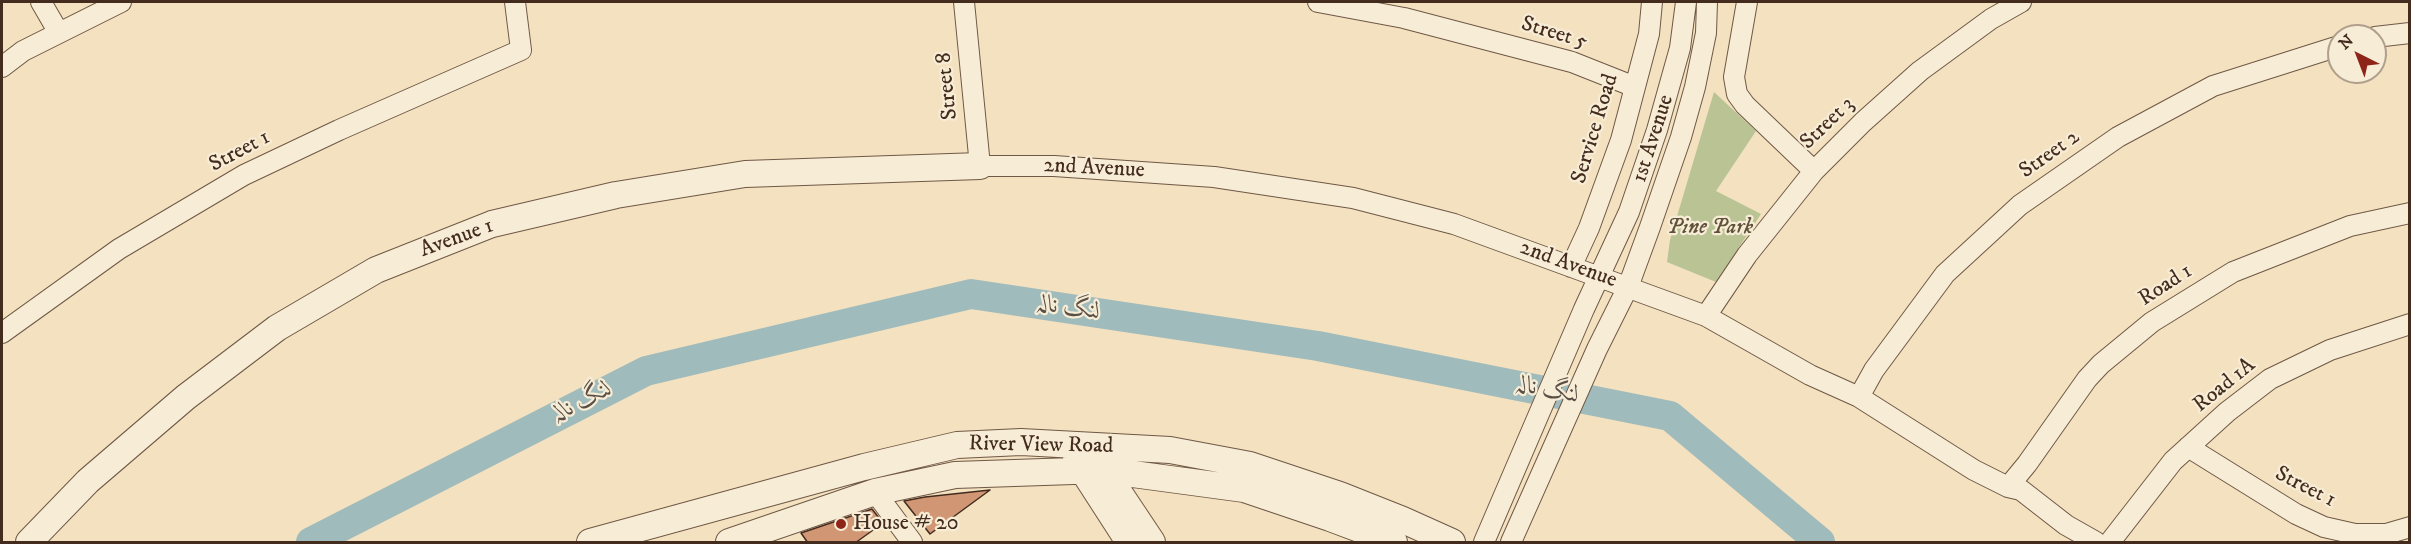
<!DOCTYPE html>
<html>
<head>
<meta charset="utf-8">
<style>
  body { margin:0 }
  #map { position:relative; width:2411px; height:544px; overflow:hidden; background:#f3e1bf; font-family:"IM FELL DW Pica",serif }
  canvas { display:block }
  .frame { position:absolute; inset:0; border:3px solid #432b1e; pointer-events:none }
  .north { position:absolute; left:2327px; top:24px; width:60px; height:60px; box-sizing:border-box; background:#f7ecd5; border:2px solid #af9f8c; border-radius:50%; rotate:318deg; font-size:16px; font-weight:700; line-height:24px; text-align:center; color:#432b1e }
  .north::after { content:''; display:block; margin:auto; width:21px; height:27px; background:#8f2418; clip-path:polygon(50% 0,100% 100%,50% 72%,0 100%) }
</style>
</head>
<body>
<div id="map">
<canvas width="2411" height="544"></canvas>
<div class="frame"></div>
<div class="north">N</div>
</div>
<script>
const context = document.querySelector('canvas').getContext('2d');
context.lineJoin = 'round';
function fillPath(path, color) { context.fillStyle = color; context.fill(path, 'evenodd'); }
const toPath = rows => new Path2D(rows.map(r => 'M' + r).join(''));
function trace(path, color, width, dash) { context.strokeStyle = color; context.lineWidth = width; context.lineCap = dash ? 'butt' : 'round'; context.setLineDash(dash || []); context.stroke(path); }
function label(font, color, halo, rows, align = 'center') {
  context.font = font + ' "IM FELL DW Pica",Amiri,serif'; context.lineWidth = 4.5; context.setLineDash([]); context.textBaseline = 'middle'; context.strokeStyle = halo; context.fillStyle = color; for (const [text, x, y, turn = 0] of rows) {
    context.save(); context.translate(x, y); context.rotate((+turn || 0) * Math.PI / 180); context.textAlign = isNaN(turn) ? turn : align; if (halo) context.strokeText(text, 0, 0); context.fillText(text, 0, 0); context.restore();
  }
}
fillPath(toPath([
  [1714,92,1756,131,1716,191,1761,214,1716,282,1667,262,1670,240]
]), '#b9c393');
trace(toPath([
  [311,542,646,371,971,294,1318,346,1670,416,1820,542]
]), '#a0bbbc', 30);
const building = toPath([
  [990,490,930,534,904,501,925,497,990,490],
  [872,509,883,523,855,543,808,543,801,533,872,509]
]);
fillPath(building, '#d19774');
trace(building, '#432b1e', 1.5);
const minor = toPath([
  [41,2,59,33],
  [964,2,980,166,1054,166,1214,177,1353,198,1454,224,1706,316,1810,375,1859,397,1974,470,2008,487,2021,490,2066,525,2096,542],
  [1318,2,1404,18,1572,62,1635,87],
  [1747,2,1734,77,1737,94,1745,105,1814,171],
  [2375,37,2410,33],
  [2,67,23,51,121,2],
  [1571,267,1589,228,1621,140,1649,34,1652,2],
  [1706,316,1747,255,1814,171,1863,122,1920,71,1991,19,2021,2],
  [2,333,119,249,244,175,339,130,521,50,515,2],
  [1859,397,1874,370,1945,274,2020,205,2118,137,2213,86,2339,46],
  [2188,447,2296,514,2324,527,2355,534,2386,534,2410,527],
  [2008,487,2027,464,2087,379,2101,364,2152,322,2233,272,2350,226,2410,213],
  [875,492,912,542],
  [1484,542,1584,309,1629,212,1657,130,1680,48,1686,2],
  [1511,542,1597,349,1628,287,1650,227,1681,137,1695,87,1706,33,1707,2],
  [2110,542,2173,461,2227,412,2270,379,2330,350,2410,324]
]);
const tertiary = toPath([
  [1076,460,1129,542],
  [1098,461,1152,542],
  [29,542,88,481,186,397,277,328,376,270,492,224,616,195,745,174,980,166],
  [590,542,864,467,957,445,1021,442,1170,450,1250,465,1340,495,1403,520,1452,542],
  [729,542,875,492,955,475,1103,470,1244,489,1330,518,1394,542]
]);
trace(minor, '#6f5846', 22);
trace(tertiary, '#6f5846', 28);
trace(minor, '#f7ecd5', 20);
trace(tertiary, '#f7ecd5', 26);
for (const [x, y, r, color] of [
  [841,524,6,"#8f2418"]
]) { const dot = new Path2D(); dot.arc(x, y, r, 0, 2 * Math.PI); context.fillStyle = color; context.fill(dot); trace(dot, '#f7ecd5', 2); }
label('22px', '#432b1e', '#f7ecd5', [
  ["Street 5",1554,34,17],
  ["Street 8",948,86,-96],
  ["Street 3",1828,124,-44],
  ["Service Road",1596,129,-73],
  ["1st Avenue",1654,139,-72],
  ["Street 1",240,152,-28],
  ["Street 2",2050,155,-35],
  ["2nd Avenue",1094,169,3],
  ["Avenue 1",457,239,-20],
  ["2nd Avenue",1568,265,20],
  ["Road 1",2166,286,-33],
  ["Road 1A",2225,386,-39],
  ["River View Road",1041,446,1],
  ["Street 1",2305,488,27]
]);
label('italic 22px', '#60513b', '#f7ecd5', [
  ["Pine Park",1710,228]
]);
label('22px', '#432b1e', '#f7ecd5', [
  ["House # 20",853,524]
], 'left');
label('italic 24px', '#5a4f46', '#f7ecd5', [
  ["لنگ نالہ",1068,309,8],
  ["لنگ نالہ",1547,391,11],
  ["لنگ نالہ",582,403,-27]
]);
</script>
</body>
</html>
